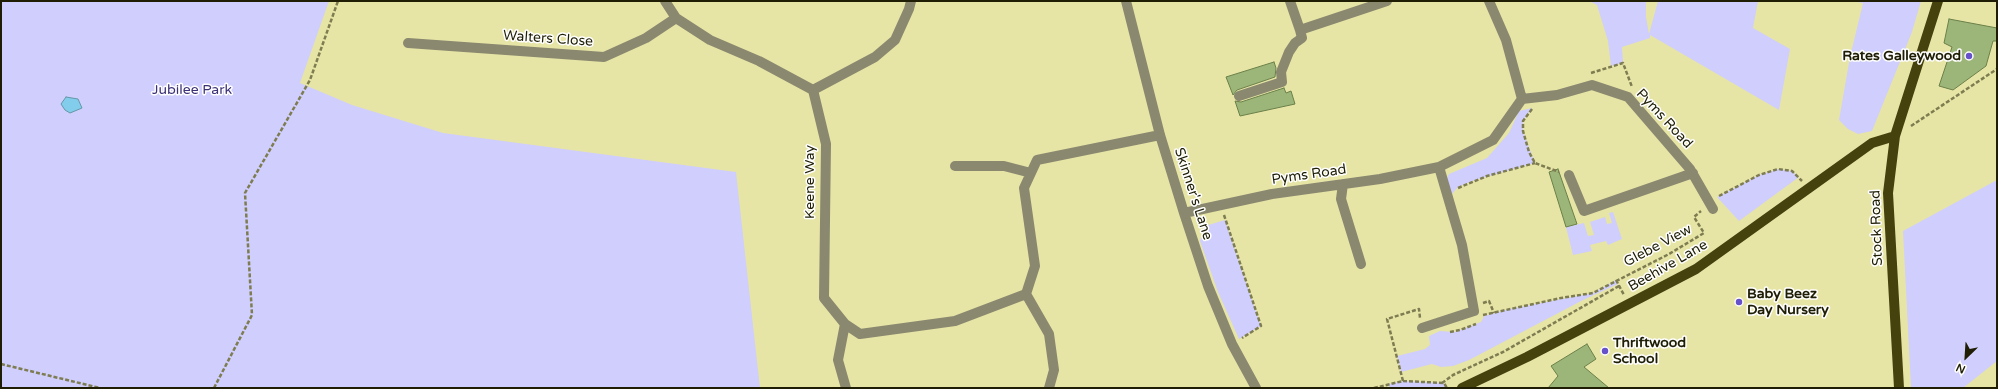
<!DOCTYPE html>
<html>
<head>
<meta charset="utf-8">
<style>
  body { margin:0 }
  #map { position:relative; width:1998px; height:389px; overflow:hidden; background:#e7e5a6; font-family:"Varela Round",sans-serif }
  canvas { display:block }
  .frame { position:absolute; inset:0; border:2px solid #1f1e05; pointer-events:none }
  .north { position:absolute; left:1946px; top:337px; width:40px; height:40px; -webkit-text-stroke:3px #fff; paint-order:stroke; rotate:205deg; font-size:11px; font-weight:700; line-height:16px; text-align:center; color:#1f1e05 }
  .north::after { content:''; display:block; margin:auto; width:14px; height:18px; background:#1f1e05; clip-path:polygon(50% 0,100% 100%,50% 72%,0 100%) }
</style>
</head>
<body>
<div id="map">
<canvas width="1998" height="389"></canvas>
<div class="frame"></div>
<div class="north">N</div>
</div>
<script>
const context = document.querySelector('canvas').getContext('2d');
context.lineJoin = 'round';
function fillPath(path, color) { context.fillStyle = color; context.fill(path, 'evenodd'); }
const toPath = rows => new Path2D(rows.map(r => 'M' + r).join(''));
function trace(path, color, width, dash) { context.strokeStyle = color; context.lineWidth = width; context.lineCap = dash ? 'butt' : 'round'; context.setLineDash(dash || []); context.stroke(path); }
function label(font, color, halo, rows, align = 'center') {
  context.font = font + ' "Varela Round",sans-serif'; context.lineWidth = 3; context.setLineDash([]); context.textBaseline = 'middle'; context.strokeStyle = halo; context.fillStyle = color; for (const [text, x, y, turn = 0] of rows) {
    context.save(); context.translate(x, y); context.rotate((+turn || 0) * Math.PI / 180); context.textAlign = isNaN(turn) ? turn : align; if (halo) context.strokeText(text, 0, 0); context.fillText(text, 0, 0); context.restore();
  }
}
fillPath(toPath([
  [1,1,329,1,300,83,352,105,443,133,736,172,760,388,1,388],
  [1589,1,1646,1,1646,17,1649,34,1658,1,1758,1,1753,28,1790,49,1779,110,1650,35,1650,38,1622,47,1623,63,1611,66,1608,41,1597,5],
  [1851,1,1921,1,1912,32,1872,131,1858,134,1848,129,1839,120,1850,57,1863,3],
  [1532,108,1523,121,1523,131,1535,163,1472,181,1458,187,1452,194,1444,184,1449,174,1487,158,1509,133,1519,111],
  [1778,169,1792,171,1799,177,1739,221,1717,197,1759,175],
  [1997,180,1997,361,1963,388,1911,388,1903,231],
  [1613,212,1622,239,1608,245,1606,241,1590,245,1592,251,1573,255,1566,227,1584,223,1588,236,1594,235,1590,222,1605,217,1607,224,1612,223,1609,213],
  [1225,220,1261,326,1239,339,1218,292,1200,241,1205,226],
  [1616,280,1618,284,1583,300,1469,360,1453,366,1441,367,1432,364,1401,372,1397,356,1425,349,1430,345,1429,336,1440,331,1454,332,1460,330,1481,322,1484,316,1509,309,1593,293],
  [1403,381,1444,383,1447,388,1389,388,1389,384]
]), '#cfcefd');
const water = toPath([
  [66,97,78,99,82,108,70,113,65,110,61,104,66,97]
]);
fillPath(water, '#83cdec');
trace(water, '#6598a7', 1);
const building = toPath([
  [1949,19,1997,28,1997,41,1993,41,1986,66,1953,90,1939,86,1952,47,1944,43,1949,19],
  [1274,62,1276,68,1275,77,1237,90,1233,95,1226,77,1274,62],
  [1284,88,1286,93,1291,91,1295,104,1240,116,1235,101,1241,102,1284,88],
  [1558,169,1577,224,1566,227,1549,172,1558,169],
  [1587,344,1596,359,1584,367,1609,388,1548,388,1558,376,1551,366,1587,344]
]);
fillPath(building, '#9cb579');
trace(building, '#6a8049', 1);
trace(toPath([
  [1591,73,1623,63,1632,87],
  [1532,109,1523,121,1523,131,1529,152,1535,163,1559,172],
  [1911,126,1997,69],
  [1458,188,1487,176,1535,163],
  [1719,196,1759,175,1778,169,1792,171,1802,181],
  [1224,215,1261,326,1242,338],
  [1616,280,1624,295],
  [1483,303,1489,301,1494,313],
  [1483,315,1561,298,1593,293,1669,254,1704,233,1694,217,1701,211],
  [1450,332,1460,330,1476,324],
  [1,364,100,388],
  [1403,381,1444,383,1447,388],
  [1442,383,1453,375,1503,352,1619,286],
  [214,388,252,315,245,193,310,80,338,1],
  [1374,388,1403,381,1387,319,1419,309,1420,318]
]), '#7e7c51', 2.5, [4, 2]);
trace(toPath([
  [665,1,676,18,710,40,759,61,813,90,826,144,824,298,845,324,838,360,846,388],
  [1126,1,1160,135,1184,213,1208,286,1232,344,1256,388],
  [1290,1,1300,30,1387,1],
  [408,43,604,57,646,38,676,18],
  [813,90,875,57,895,40,909,9,911,1],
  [1239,96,1282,82,1281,72,1289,52,1295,43,1302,38,1300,30],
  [1522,99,1557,95,1592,85,1628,97,1690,169,1713,209],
  [955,166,1004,166,1031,173],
  [1569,175,1584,211,1693,173],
  [1343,184,1341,199,1361,264],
  [1184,213,1272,194,1380,179,1439,167,1493,140,1522,99,1506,40,1489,1],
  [845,324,860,334,955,321,1026,294],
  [1422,328,1474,311,1462,245,1439,167],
  [1049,388,1054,370,1049,334,1026,294,1035,266,1024,188,1037,160,1160,135]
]), '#8a8970', 10);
trace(toPath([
  [1462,388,1527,357,1696,269,1872,143,1895,136],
  [1899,388,1888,193,1895,136,1938,1]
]), '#45420e', 10);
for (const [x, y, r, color] of [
  [1969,56,4,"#6651ca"],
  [1739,302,4,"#6651ca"],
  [1605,351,4,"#6651ca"]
]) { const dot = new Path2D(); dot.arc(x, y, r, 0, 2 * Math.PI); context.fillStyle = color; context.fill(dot); trace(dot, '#fff', 1.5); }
label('14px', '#1f1e05', '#fff', [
  ["Walters Close",548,39,4],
  ["Pyms Road",1664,119,47],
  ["Pyms Road",1309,175,-8],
  ["Keene Way",810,182,-90],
  ["Skinner's Lane",1193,194,72],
  ["Stock Road",1877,228,-92],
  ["Glebe View",1658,246,-28],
  ["Beehive Lane",1668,266,-30]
]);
label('bold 14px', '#1f1e05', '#fff', [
  ["Rates Galleywood",1961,56,"right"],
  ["Baby Beez",1747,294],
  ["Day Nursery",1747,310],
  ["Thriftwood",1613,343],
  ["School",1613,359]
], 'left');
label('14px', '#3c3077', '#fff', [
  ["Jubilee Park",192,90]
]);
</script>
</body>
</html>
